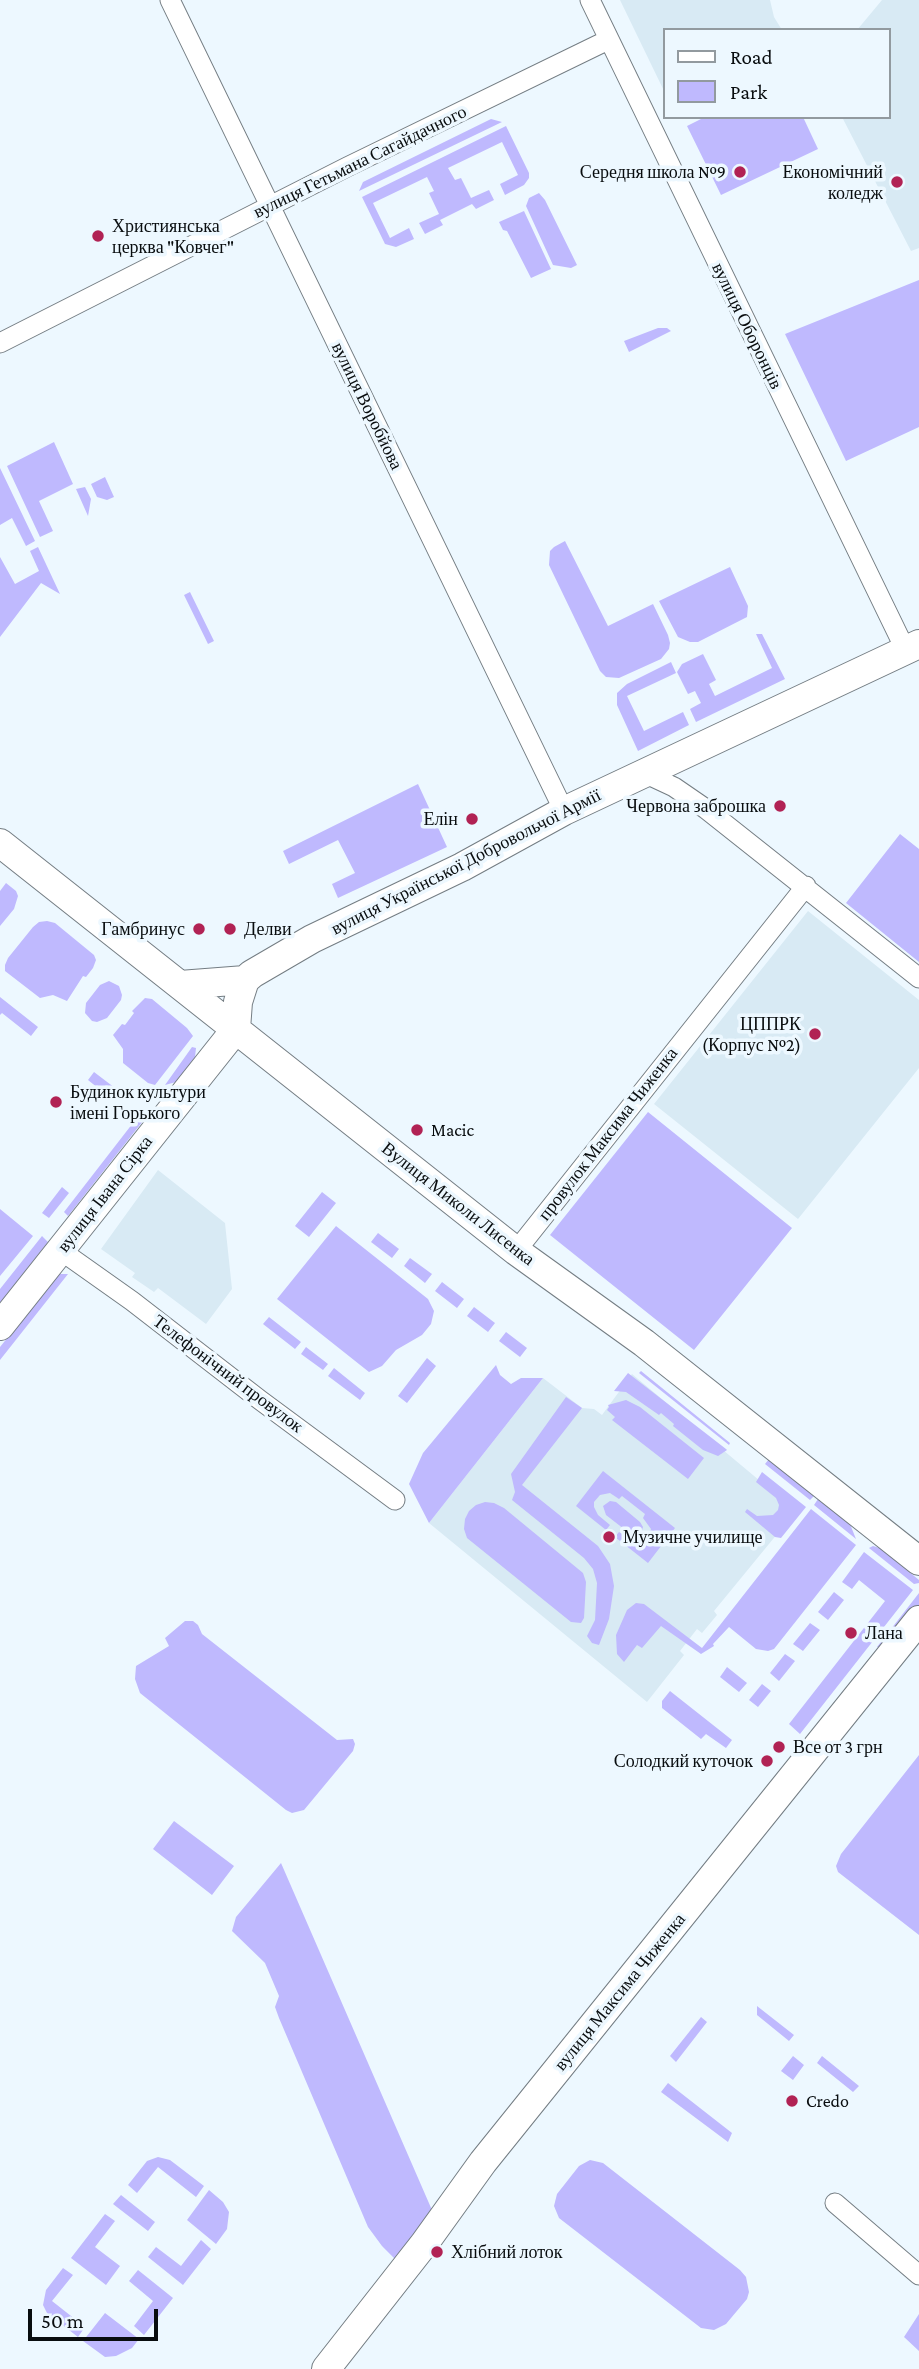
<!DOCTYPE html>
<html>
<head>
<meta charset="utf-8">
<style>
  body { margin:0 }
  #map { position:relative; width:919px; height:2369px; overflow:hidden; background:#edf8ff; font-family:"Crimson Pro",serif }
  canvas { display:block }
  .legend { position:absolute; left:663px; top:28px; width:228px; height:91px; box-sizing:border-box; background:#edf8ff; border:2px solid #929a9f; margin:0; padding:9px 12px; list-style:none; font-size:21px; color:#090d0f }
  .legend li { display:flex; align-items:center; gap:14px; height:35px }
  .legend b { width:35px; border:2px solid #929a9f }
  .scale { position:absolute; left:28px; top:2309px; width:130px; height:32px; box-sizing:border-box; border:4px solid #090d0f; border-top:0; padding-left:9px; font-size:21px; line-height:24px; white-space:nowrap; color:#090d0f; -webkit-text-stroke:5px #edf8ff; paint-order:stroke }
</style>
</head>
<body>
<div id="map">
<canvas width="919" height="2369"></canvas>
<ul class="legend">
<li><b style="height:9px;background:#fff"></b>Road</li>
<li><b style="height:19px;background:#bfb9fe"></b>Park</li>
</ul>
<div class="scale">50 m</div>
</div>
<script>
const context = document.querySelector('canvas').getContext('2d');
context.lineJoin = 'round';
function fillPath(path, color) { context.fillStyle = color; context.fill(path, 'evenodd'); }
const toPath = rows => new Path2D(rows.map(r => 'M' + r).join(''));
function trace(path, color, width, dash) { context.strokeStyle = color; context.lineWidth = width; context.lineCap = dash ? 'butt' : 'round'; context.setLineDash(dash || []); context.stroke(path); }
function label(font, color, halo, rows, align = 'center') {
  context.font = font + ' "Crimson Pro",serif'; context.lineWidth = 7; context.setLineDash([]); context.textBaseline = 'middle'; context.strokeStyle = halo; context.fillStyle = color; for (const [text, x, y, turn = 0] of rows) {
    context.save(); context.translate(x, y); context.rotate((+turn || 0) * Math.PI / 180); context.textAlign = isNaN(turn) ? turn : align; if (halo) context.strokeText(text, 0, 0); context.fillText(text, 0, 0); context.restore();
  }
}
fillPath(toPath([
  [620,0,770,0,774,17,782,30,665,30,665,93],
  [882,0,919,0,919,248,911,251,842,117,889,117,889,30,857,30],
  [808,911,919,1000,919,1068,798,1219,654,1104],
  [158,1170,225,1223,232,1289,206,1324,158,1288,154,1292,132,1277,135,1273,101,1249],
  [632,1374,796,1511,714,1611,717,1615,702,1633,697,1629,680,1651,684,1655,647,1702,429,1523,543,1378,582,1408,594,1409,602,1415]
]), '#d8eaf4');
fillPath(toPath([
  [705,117,803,117,818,149,721,195,687,126],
  [491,119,502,122,359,191,363,182],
  [506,126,529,173,529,178,524,185,505,195,500,184,518,175,502,142,448,168,455,180,461,178,471,198,489,190,494,200,476,209,472,204,440,220,443,225,425,234,419,223,439,214,429,193,434,191,427,177,373,203,390,238,409,228,414,239,396,247,385,244,362,197],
  [539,193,545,200,577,265,571,268,553,265,526,206,529,198],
  [524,211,551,269,531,278,507,231,503,230,499,222],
  [919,280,919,427,846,461,785,334],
  [658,328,667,328,671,331,629,352,624,341],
  [54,442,73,484,39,501,53,531,40,537,7,466],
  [0,468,35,541,26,546,12,518,0,525],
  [105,477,114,497,107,500,97,497,91,484],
  [85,487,91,499,88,516,76,489],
  [565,541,608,626,653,604,668,635,670,643,669,649,661,659,619,678,606,677,600,671,549,565,550,551,554,547],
  [38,547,60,594,41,583,0,637,0,557,15,584,39,571,30,551],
  [730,567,748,606,747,617,698,642,690,642,678,637,659,601],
  [190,592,214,641,208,644,184,595],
  [756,634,762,634,785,679,696,722,690,709,701,703,695,691,688,694,677,672,682,664,703,654,716,680,709,684,715,696,772,668],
  [671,662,676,673,627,696,644,731,683,712,689,725,638,751,617,705,617,693,627,684],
  [418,784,447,847,338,898,332,884,355,873,338,840,289,864,283,851],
  [900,834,919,849,919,962,846,903],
  [6,883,16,891,18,896,14,909,0,926,0,891],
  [47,921,55,923,94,955,96,960,93,968,86,977,83,976,67,1001,53,995,40,998,5,971,5,965,8,958,33,927,39,922],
  [109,981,119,986,122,995,121,1000,107,1018,97,1022,92,1021,85,1013,86,1003,100,985],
  [0,997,38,1027,31,1036,2,1013,0,1015],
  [145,998,152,999,187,1028,193,1036,155,1085,148,1083,123,1063,123,1049,113,1035,122,1024,125,1025,134,1013,132,1011],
  [192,1047,196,1048,195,1057,176,1082,165,1085],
  [94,1072,119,1091,113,1100,88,1080],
  [143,1110,143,1121,68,1216,64,1212],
  [648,1112,792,1228,694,1350,550,1235],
  [62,1187,69,1193,49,1218,42,1213],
  [322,1192,336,1203,309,1237,295,1226],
  [0,1209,33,1236,0,1276],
  [336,1226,428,1299,434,1311,431,1324,422,1335,396,1350,382,1366,369,1372,277,1299],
  [378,1233,399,1249,392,1258,371,1242],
  [42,1236,48,1242,0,1303,0,1289],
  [410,1258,432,1274,425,1283,404,1266],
  [59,1274,68,1274,0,1360,0,1347],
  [442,1282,464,1299,457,1308,435,1291],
  [474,1307,495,1323,488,1332,467,1316],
  [269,1317,301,1342,295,1349,263,1324],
  [506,1332,527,1348,520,1357,499,1341],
  [306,1347,328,1364,323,1370,301,1354],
  [427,1358,436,1366,407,1403,398,1396],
  [496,1365,500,1375,511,1384,521,1378,543,1378,429,1523,409,1484,423,1453],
  [334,1368,365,1393,360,1400,328,1376],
  [641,1371,730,1443,729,1445,639,1373],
  [628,1373,726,1449,727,1450,718,1456,703,1450,673,1426,674,1424,661,1413,659,1415,626,1392,614,1391],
  [566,1397,582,1408,522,1485,598,1546,610,1564,614,1586,609,1619,599,1645,592,1643,587,1636,595,1620,597,1583,593,1569,584,1558,512,1500,515,1492,511,1474],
  [626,1400,640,1407,704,1458,688,1479,612,1420,615,1417,607,1410,609,1407,608,1405],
  [769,1459,814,1496,810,1500,765,1464],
  [603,1471,675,1528,648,1563,615,1537,619,1532,635,1543,644,1542,648,1538,651,1529,643,1518,645,1514,622,1496,619,1499,610,1493,600,1495,594,1502,594,1507,598,1515,610,1525,606,1530,576,1506],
  [762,1472,806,1507,781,1538,775,1537,745,1512,747,1509,757,1516,773,1515,778,1510,779,1505,776,1498,756,1482],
  [818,1499,850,1524,856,1539,814,1505],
  [610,1501,616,1502,640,1522,643,1527,641,1533,633,1536,606,1515,603,1506],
  [485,1502,494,1503,504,1508,583,1573,586,1582,584,1618,581,1623,571,1622,467,1538,464,1529,465,1519,469,1511,476,1505],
  [811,1509,856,1545,774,1649,768,1651,756,1649,729,1627,713,1644,714,1646,701,1654,661,1626,642,1648,637,1645,624,1662,617,1654,616,1635,627,1610,636,1603,644,1604,702,1648],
  [873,1546,880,1548,919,1580,919,1583,914,1584,869,1548],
  [864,1552,913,1590,800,1734,789,1724,885,1601,859,1580,852,1589,842,1582],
  [834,1592,844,1600,828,1620,818,1612],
  [919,1593,919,1605,884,1649,877,1647],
  [185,1621,193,1621,198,1625,202,1634,337,1740,353,1739,355,1744,353,1751,304,1810,292,1813,286,1810,140,1693,135,1679,136,1666,169,1646,165,1638],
  [810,1623,820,1630,803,1651,793,1644],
  [785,1654,795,1661,779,1681,770,1673],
  [727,1667,747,1683,739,1692,720,1677],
  [762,1684,771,1691,758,1707,749,1700],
  [670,1691,732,1740,726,1748,706,1734,701,1739,662,1708,662,1701],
  [919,1755,919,1935,838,1872,836,1866,841,1854],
  [174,1821,234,1866,212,1895,153,1849],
  [281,1863,435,2217,398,2259,394,2258,382,2246,368,2227,279,2018,275,2007,279,1996,265,1963,232,1931,236,1917],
  [757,2006,794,2035,789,2041,757,2015],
  [701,2017,707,2022,676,2062,670,2056],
  [793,2056,804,2065,793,2080,781,2071],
  [822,2056,859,2086,853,2092,817,2063],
  [668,2083,732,2133,728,2142,661,2092],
  [158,2157,170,2160,204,2186,196,2197,158,2167,137,2193,128,2185,147,2161],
  [590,2160,603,2163,740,2270,746,2277,749,2292,747,2299,726,2324,714,2330,701,2328,559,2218,554,2206,557,2194,579,2166],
  [209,2190,223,2202,229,2212,227,2229,216,2244,187,2220],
  [121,2195,155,2222,148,2231,113,2204],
  [105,2214,115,2221,95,2247,120,2266,106,2285,71,2258],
  [201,2240,211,2249,183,2285,148,2257,156,2247,181,2266],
  [63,2268,73,2275,52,2301,85,2327,78,2337,47,2313,43,2305,46,2290],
  [138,2270,173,2298,144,2335,134,2326,153,2301,129,2281],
  [105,2313,139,2339,132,2348,116,2356,105,2357,83,2341],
  [919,2314,919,2351,904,2337]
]), '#bfb9fe');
const street = toPath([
  [170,0,564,811],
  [590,0,906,651],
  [0,343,347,167,608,40],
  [644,773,674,787,706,809,919,978],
  [60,1250,132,1301,260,1400,395,1500],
  [516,1251,806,886],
  [835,2203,919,2275]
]);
const secondary = toPath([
  [0,843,516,1251,644,1343,919,1561],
  [180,985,245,980],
  [0,1326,236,1029,238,1002,245,980,252,974,312,939,462,867,564,811,919,644],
  [326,2369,424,2244,483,2162,919,1620]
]);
trace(street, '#747d83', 21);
trace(secondary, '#747d83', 30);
trace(street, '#fff', 19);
trace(secondary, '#fff', 28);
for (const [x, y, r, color] of [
  [740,172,7,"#b12254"],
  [897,182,7,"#b12254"],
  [98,236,7,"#b12254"],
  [780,806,7,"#b12254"],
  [472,819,7,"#b12254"],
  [199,929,7,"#b12254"],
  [230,929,7,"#b12254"],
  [815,1034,7,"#b12254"],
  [56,1102,7,"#b12254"],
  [417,1130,7,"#b12254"],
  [609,1537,7,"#b12254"],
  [851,1633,7,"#b12254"],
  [779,1747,7,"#b12254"],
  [767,1761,7,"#b12254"],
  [792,2101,7,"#b12254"],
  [437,2252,7,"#b12254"]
]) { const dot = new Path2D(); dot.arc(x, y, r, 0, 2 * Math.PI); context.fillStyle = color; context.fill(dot); trace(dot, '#edf8ff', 2.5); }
label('18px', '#090d0f', '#edf8ff', [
  ["вулиця Гетьмана Сагайдачного",360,162,-26],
  ["вулиця Оборонців",747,326,64],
  ["вулиця Воробйова",367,406,64],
  ["вулиця Української Добровольчої Армії",466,862,-27],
  ["провулок Максима Чиженка",608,1134,-52],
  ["вулиця Івана Сірка",105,1194,-52],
  ["Вулиця Миколи Лисенка",458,1204,38],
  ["Телефонічний провулок",228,1374,37],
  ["вулиця Максима Чиженка",620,1992,-51]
]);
label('18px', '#090d0f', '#edf8ff', [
  ["Середня школа №9",726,172,"right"],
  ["Економічний",883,172,"right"],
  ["коледж",883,193,"right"],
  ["Християнська",112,226],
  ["церква \"Ковчег\"",112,247],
  ["Червона заброшка",766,806,"right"],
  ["Елін",458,819,"right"],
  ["Гамбринус",185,929,"right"],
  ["Делви",244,929],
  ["ЦППРК",801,1024,"right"],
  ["(Корпус №2)",801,1045,"right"],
  ["Будинок культури",70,1092],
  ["імені Горького",70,1113],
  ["Macic",431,1130],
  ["Музичне училище",623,1537],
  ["Лана",865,1633],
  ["Все от 3 грн",793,1747],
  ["Солодкий куточок",753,1761,"right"],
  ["Credo",806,2101],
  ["Хлібний лоток",451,2252]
], 'left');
</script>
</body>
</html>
